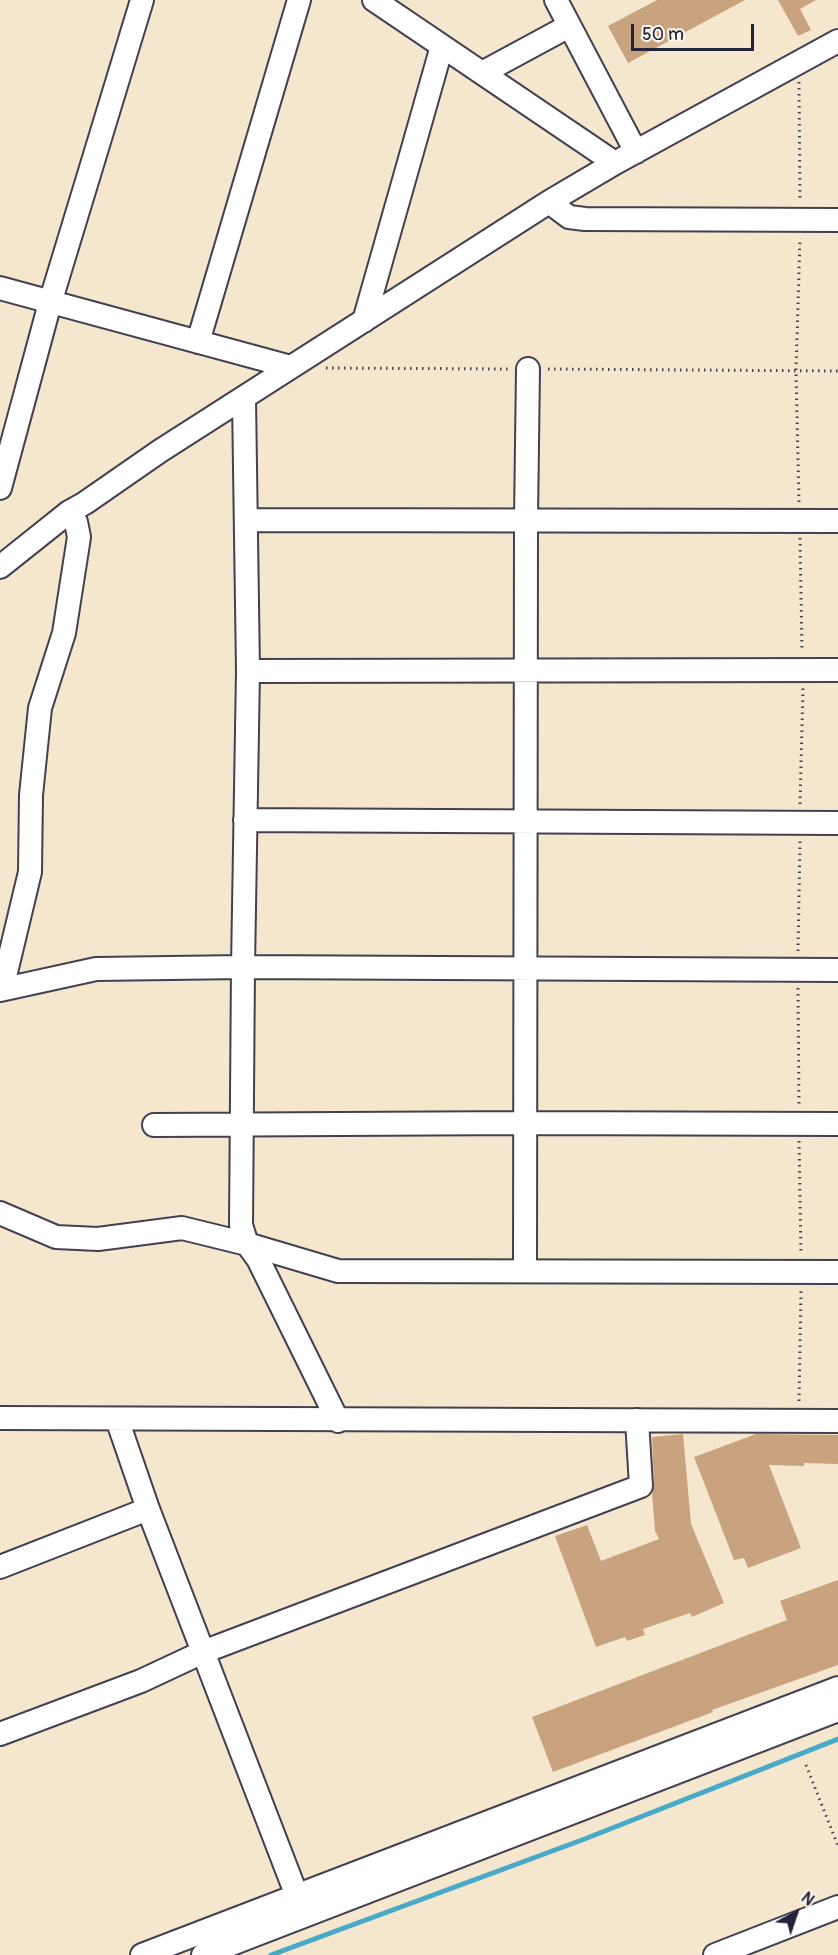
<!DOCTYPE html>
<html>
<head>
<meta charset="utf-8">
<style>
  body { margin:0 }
  #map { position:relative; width:838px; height:1955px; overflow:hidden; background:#f5e7ce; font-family:Pangolin,sans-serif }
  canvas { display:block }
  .north { position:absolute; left:766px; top:1883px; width:60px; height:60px; -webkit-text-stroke:4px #fbf7ec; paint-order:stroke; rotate:40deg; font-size:16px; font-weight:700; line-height:24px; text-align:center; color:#22223b }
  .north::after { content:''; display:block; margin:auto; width:21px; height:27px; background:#22223b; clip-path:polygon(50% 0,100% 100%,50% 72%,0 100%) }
  .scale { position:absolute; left:631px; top:24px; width:123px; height:27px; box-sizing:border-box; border:3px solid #22223b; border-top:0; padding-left:8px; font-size:18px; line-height:21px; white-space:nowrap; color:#22223b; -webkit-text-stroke:4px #fbf7ec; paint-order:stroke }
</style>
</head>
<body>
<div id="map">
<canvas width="838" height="1955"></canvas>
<div class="north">N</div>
<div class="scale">50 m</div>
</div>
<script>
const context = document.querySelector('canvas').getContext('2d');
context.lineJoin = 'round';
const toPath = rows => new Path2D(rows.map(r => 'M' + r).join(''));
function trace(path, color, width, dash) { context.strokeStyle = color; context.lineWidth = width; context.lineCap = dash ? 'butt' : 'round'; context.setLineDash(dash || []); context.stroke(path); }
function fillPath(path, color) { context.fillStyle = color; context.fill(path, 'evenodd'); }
trace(toPath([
  [271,1955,582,1840,838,1739]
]), '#48aac7', 5);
fillPath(toPath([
  [657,0,745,0,628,63,608,26],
  [778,0,816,0,800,9,811,30,798,36],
  [683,1434,691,1524,724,1603,692,1617,690,1613,643,1629,645,1635,627,1641,625,1637,596,1647,555,1536,587,1525,601,1561,659,1539,655,1531,652,1494,654,1485,652,1437],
  [756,1434,838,1435,838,1464,804,1463,804,1466,769,1465,801,1548,748,1568,744,1558,734,1560,694,1457],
  [838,1580,838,1665,712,1710,713,1712,553,1772,532,1717,787,1620,780,1601]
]), '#c9a380');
const minor = toPath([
  [374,0,615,163],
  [556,0,636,152],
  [482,73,569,26],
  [549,202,569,217,585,219,838,220],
  [0,288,291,367],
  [364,321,442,46],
  [198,342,299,0],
  [244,399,248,671,243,967,241,1225,247,1244,258,1259,338,1421],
  [0,488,50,303,142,0],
  [246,520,838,521],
  [0,567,69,512,85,503,160,451,549,202,615,163,838,41],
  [248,671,838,670],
  [245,820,838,823],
  [2,989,30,872,31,795,40,708,64,633,79,537,76,522,69,512],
  [0,990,96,969,243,967,838,970],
  [154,1125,525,1123,838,1124],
  [0,1213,56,1237,98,1239,182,1228,247,1244,338,1271,838,1272],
  [525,1271,526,520,528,369],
  [0,1418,838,1421],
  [117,1419,148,1509,302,1909],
  [0,1567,148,1509],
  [0,1734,141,1681,203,1652,641,1486,637,1420],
  [142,1955,838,1688],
  [203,1955,838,1710],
  [715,1955,838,1907]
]);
trace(minor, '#424051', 26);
trace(toPath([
  [799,82,800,202],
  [326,368,511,369],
  [548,369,838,371],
  [799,502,796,371,800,238],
  [800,538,802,651],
  [800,804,803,688],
  [798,951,800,841],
  [798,988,799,1104],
  [799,1141,801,1254],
  [799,1401,801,1291],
  [806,1765,838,1846]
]), '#424051', 3, [1.5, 4.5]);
trace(minor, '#fff', 22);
</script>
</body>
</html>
